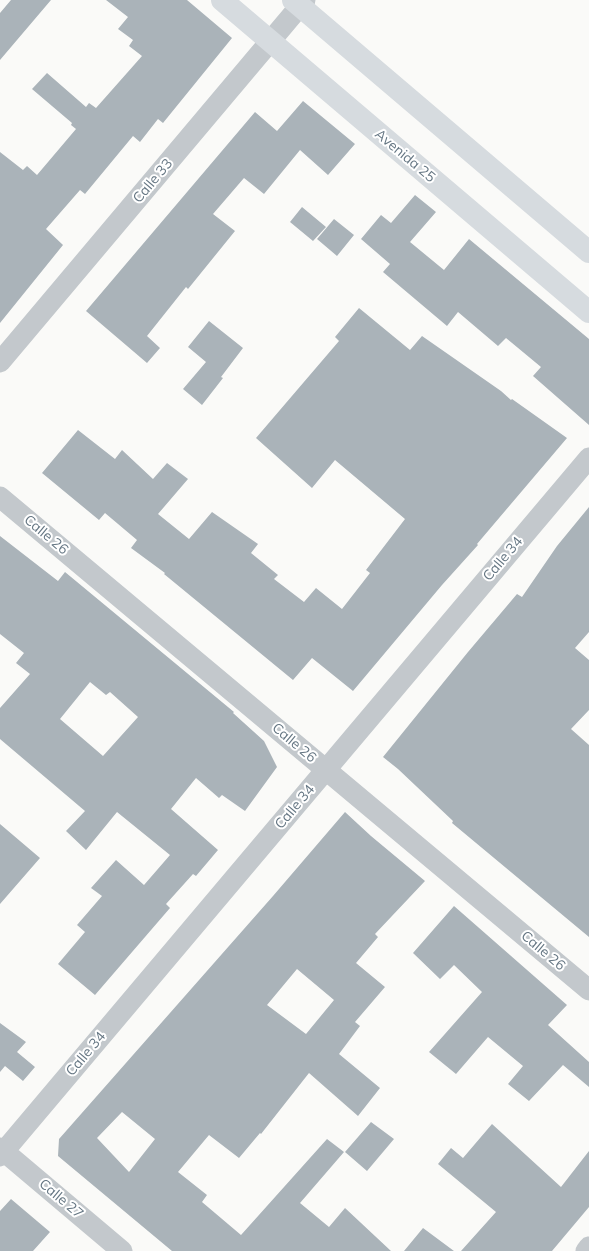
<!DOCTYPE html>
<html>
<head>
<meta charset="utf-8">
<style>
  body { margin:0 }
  canvas { display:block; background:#fafaf8 }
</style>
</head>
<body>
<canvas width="589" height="1251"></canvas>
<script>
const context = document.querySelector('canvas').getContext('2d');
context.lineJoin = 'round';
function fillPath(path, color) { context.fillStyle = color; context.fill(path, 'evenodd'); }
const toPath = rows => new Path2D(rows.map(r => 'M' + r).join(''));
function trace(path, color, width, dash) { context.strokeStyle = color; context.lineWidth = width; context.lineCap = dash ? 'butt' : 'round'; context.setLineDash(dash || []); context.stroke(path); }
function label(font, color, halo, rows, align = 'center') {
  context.font = font + ' Mulish,sans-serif'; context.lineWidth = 4; context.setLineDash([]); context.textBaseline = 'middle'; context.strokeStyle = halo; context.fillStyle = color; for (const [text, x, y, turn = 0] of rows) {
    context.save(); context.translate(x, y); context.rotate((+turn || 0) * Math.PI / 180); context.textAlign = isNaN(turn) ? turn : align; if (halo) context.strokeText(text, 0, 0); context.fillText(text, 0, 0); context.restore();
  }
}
fillPath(toPath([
  [11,0,51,0,0,60,0,13],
  [106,0,187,0,232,38,163,123,158,119,140,142,133,136,85,194,80,190,46,229,63,245,0,323,0,152,23,170,27,166,37,175,76,129,71,125,72,123,32,89,47,73,86,107,89,103,96,108,142,56,129,46,133,40,118,29,128,17],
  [303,101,355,144,328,175,300,150,264,194,244,178,213,214,235,231,188,289,186,287,147,336,160,348,147,363,86,311,255,112,277,131],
  [415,195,436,212,410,242,444,270,469,239,589,339,589,425,533,376,541,367,506,338,498,346,458,312,447,326,383,272,390,264,361,239,381,215,391,223],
  [302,207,326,227,313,241,290,222],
  [334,219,354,235,337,256,317,239],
  [359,308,410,350,422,336,501,391,511,400,512,399,567,438,477,544,478,545,442,585,353,691,312,658,293,680,164,574,165,573,131,548,137,540,105,513,99,520,42,473,78,430,115,459,122,450,153,479,167,463,188,479,158,514,189,539,212,512,258,544,251,553,278,575,274,579,304,602,316,588,342,609,370,573,366,570,405,519,335,460,312,488,256,438,339,341,335,337],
  [209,321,243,348,221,377,223,378,202,405,183,389,206,362,188,347],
  [589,507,589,632,575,648,589,660,589,710,571,729,589,745,589,937,452,823,453,821,398,769,383,757,468,652,517,594,522,597,557,546],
  [0,536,58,581,65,572,234,712,233,713,264,741,277,767,245,811,222,795,219,798,196,778,171,809,218,850,196,876,193,874,166,904,170,908,95,995,58,964,85,932,77,925,102,896,91,888,116,860,144,885,170,855,117,812,86,850,66,831,85,811,0,739,0,708,30,674,16,663,24,653,0,634],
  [90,682,106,695,110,692,138,717,103,756,60,719],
  [345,812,371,836,425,881,375,934,378,937,356,963,385,987,355,1022,360,1026,339,1054,380,1088,358,1116,309,1073,261,1134,260,1133,239,1158,209,1135,178,1172,207,1195,202,1202,241,1235,327,1139,344,1152,300,1203,329,1227,345,1208,391,1251,172,1251,58,1156,59,1139,273,896],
  [297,969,334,1000,306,1034,267,1005],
  [122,1112,155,1139,129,1172,97,1138],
  [0,824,40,858,0,904],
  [454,906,567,1005,548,1025,589,1062,589,1087,563,1065,529,1101,508,1084,523,1066,488,1037,456,1074,429,1052,482,992,454,965,440,979,413,953],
  [0,1023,26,1042,17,1052,35,1067,23,1081,5,1066,0,1072],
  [371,1122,394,1139,367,1171,345,1152],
  [492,1124,561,1187,589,1151,589,1207,552,1251,461,1251,496,1212,438,1164,451,1148,463,1158],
  [11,1199,50,1232,33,1251,0,1251,0,1211],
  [423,1228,454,1251,404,1251]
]), '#aab3b9');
trace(toPath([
  [0,362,305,0],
  [0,497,589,990],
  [0,1148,122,1251],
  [0,1156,589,458],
  [586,1251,589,1247]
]), '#c3c8cc', 21);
trace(toPath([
  [222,0,589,312],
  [293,0,589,252]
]), '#d6dbdf', 22);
label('14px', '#657683', '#fff', [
  ["Avenida 25",405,156,40],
  ["Calle 33",153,181,-50],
  ["Calle 26",46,535,40],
  ["Calle 34",503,559,-50],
  ["Calle 26",294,743,40],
  ["Calle 34",295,807,-50],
  ["Calle 26",543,951,40],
  ["Calle 34",86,1054,-50],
  ["Calle 27",61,1199,40]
]);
</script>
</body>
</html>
